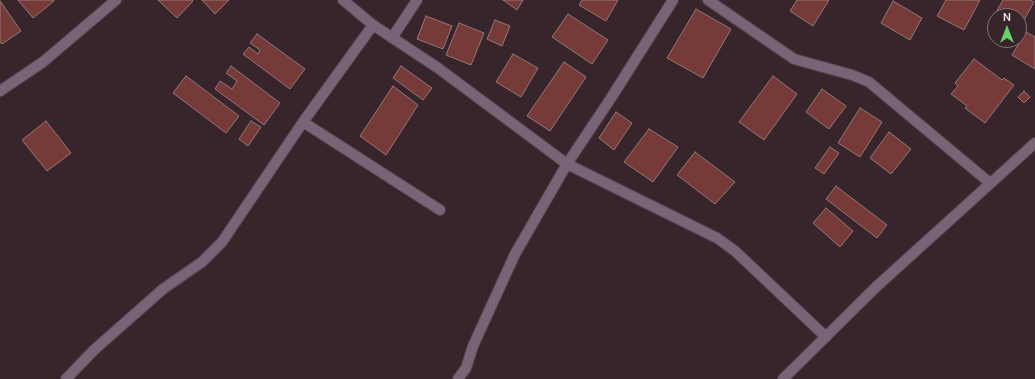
<!DOCTYPE html>
<html>
<head>
<meta charset="utf-8">
<style>
  body { margin:0 }
  #map { position:relative; width:1035px; height:379px; overflow:hidden; background:#38252c; font-family:Manrope,sans-serif }
  canvas { display:block }
  .north { position:absolute; left:987px; top:8px; width:40px; height:40px; box-sizing:border-box; background:#38252c; border:1px solid #817076; border-radius:50%; rotate:0deg; font-size:11px; font-weight:700; line-height:16px; text-align:center; color:#eee0e5 }
  .north::after { content:''; display:block; margin:auto; width:14px; height:18px; background:#65d467; clip-path:polygon(50% 0,100% 100%,50% 72%,0 100%) }
</style>
</head>
<body>
<div id="map">
<canvas width="1035" height="379"></canvas>
<div class="north">N</div>
</div>
<script>
const context = document.querySelector('canvas').getContext('2d');
context.lineJoin = 'round';
function fillPath(path, color) { context.fillStyle = color; context.fill(path, 'evenodd'); }
const toPath = rows => new Path2D(rows.map(r => 'M' + r).join(''));
function trace(path, color, width, dash) { context.strokeStyle = color; context.lineWidth = width; context.lineCap = dash ? 'butt' : 'round'; context.setLineDash(dash || []); context.stroke(path); }
const building = toPath([
  [18,0,54,0,54,1,33,18,18,0],
  [158,0,192,0,193,1,177,18,158,0],
  [202,0,229,0,215,14,202,0],
  [503,0,523,0,517,10,503,0],
  [582,0,618,0,606,21,579,5,582,0],
  [797,0,829,0,813,26,790,11,797,0],
  [946,0,980,0,964,30,937,16,946,0],
  [1003,0,1030,0,1034,2,1019,29,1019,16,995,16,995,32,987,28,1003,0],
  [0,1,21,31,2,44,0,42,0,1],
  [893,1,922,18,910,40,881,23,893,1],
  [696,9,731,29,703,78,667,58,696,9],
  [568,14,608,40,592,64,552,37,568,14],
  [426,16,452,26,443,49,417,39,426,16],
  [495,20,510,26,502,46,487,39,495,20],
  [459,23,484,33,471,65,446,55,459,23],
  [1026,32,1035,37,1035,69,1012,55,1026,32],
  [257,34,305,69,290,89,243,54,249,47,258,54,260,50,250,43,257,34],
  [513,54,538,68,521,97,496,82,513,54],
  [974,59,1002,80,1004,78,1014,85,985,123,965,108,967,106,951,94,958,86,955,83,974,59],
  [564,62,586,77,550,131,527,116,564,62],
  [231,66,280,103,264,125,215,89,220,81,232,89,237,81,226,73,231,66],
  [401,66,432,88,423,100,393,78,401,66],
  [186,76,239,116,226,133,173,93,186,76],
  [773,76,797,94,764,140,739,122,773,76],
  [393,86,418,105,386,155,360,136,393,86],
  [822,89,846,106,829,129,806,112,822,89],
  [1024,91,1030,97,1024,103,1018,97,1024,91],
  [860,108,882,122,860,157,838,143,860,108],
  [616,112,632,123,614,150,599,138,616,112],
  [46,121,71,153,47,171,22,140,46,121],
  [251,121,261,127,248,146,239,139,251,121],
  [649,129,678,147,653,182,624,162,649,129],
  [889,132,911,149,891,174,870,158,889,132],
  [830,147,839,153,824,174,815,168,830,147],
  [695,152,735,182,715,204,677,175,695,152],
  [836,186,887,225,877,238,826,199,836,186],
  [826,208,853,231,840,247,813,223,826,208]
]);
fillPath(building, '#763b38');
trace(building, '#927976', 1);
const street = toPath([
  [343,0,373,25,438,68,567,164,717,238,735,251,826,337],
  [708,0,794,59,852,75,869,82,990,183],
  [392,38,417,0],
  [0,91,43,62,116,0],
  [303,122,440,210],
  [66,379,94,350,163,289,202,262,222,242,303,122,373,25],
  [458,379,466,368,473,346,515,254,567,164,611,98,673,0],
  [783,379,876,287,1035,143]
]);
trace(street, '#55434a', 12);
trace(street, '#776477', 10);
</script>
</body>
</html>
